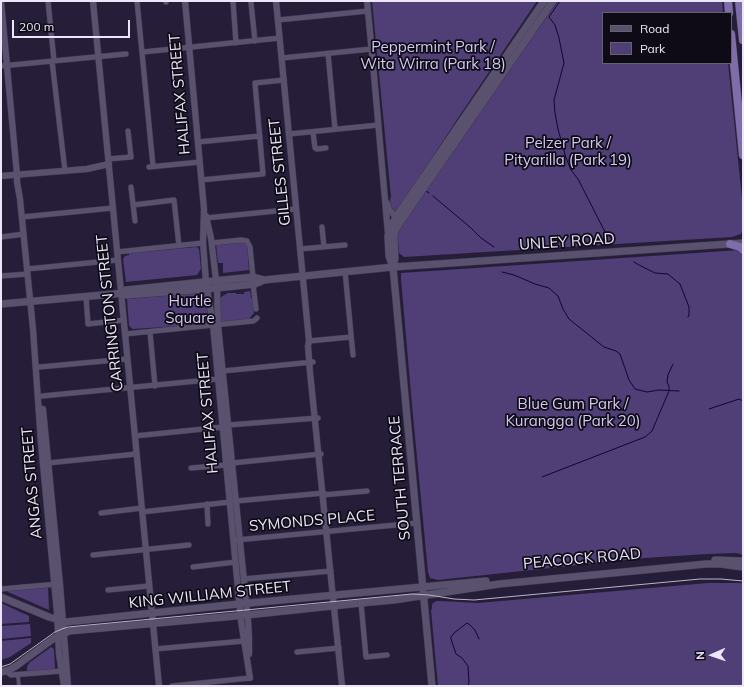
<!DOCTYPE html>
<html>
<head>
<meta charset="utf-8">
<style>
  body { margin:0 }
  #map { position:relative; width:744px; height:687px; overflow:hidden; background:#261e38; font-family:Mulish,sans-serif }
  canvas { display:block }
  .frame { position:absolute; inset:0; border:2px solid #ebe7f8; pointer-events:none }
  .legend { position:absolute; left:602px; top:12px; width:130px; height:52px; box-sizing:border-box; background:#0e0b16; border:1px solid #666370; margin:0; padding:5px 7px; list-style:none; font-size:12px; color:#ebe7f8 }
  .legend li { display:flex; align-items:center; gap:8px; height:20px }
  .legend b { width:20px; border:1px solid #666370 }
  .north { position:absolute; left:692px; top:635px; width:40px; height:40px; -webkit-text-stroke:3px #0e0b16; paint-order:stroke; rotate:268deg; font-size:11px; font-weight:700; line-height:16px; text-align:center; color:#ebe7f8 }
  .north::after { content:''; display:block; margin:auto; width:14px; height:18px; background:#ebe7f8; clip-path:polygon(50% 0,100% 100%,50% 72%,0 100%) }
  .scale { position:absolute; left:12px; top:20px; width:118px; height:18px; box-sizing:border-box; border:2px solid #ebe7f8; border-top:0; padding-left:5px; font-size:12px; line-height:14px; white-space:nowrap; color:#ebe7f8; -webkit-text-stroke:3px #0e0b16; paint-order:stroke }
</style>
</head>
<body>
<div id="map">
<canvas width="744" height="687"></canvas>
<div class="frame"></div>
<ul class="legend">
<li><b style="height:5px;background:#59516e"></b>Road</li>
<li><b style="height:11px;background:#503e77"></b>Park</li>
</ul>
<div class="north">N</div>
<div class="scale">200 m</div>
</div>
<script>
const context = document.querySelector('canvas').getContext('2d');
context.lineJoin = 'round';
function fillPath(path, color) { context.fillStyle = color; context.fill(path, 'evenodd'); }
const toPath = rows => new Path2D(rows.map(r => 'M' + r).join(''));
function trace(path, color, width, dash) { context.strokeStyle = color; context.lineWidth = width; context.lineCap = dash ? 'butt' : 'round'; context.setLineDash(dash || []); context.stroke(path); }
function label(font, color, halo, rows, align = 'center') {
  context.font = font + ' Mulish,sans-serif'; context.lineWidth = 3.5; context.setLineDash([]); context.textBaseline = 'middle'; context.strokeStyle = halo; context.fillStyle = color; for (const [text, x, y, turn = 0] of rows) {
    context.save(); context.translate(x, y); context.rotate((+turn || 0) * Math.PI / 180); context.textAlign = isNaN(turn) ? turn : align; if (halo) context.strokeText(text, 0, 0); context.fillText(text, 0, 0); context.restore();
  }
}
fillPath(toPath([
  [372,1,537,1,460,115,396,213,391,211,390,199,391,197],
  [558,1,722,1,723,13,603,13,603,63,728,63,743,208,743,228,741,234,732,237,404,257,399,253,397,234,402,221],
  [243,242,248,245,250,258,248,259,249,270,223,273,223,263,218,263,216,244],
  [197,247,199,249,201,269,197,275,126,282,123,259,125,256,129,255,129,253],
  [740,250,743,254,743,555,736,553,707,554,644,558,438,580,430,578,428,572,412,405,401,279,401,273],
  [250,291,251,298,253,299,254,313,249,319,246,320,220,322,219,299,224,295,227,294,227,293,236,293,236,294,244,294,244,292],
  [205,292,210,322,209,324,133,329,131,328,129,325,127,299],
  [708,583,743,583,743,686,438,686,431,610,432,609,432,604,436,601,440,601,478,603],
  [48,587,49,609,49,610,8,592,8,591],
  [1,603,29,616,29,622,1,624],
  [30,624,31,636,1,639,1,626],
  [31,638,31,643,10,657,1,660,1,641],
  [51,647,53,648,54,650,55,669,27,672,27,667,29,663]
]), '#503e77');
trace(toPath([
  [560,1,549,17,555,25,559,38,564,63,554,100,555,113,558,129,566,158,571,170,578,179,604,230,611,238],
  [426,191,429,193],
  [433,196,471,228,481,238,494,247],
  [634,262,639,265,655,273,668,274,680,284,689,307,689,315,688,317],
  [502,272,514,275,535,284,549,288,558,296,563,309,569,319,604,347,616,351,620,354,629,380,635,389,647,392,659,390,679,391],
  [669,390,669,386,667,382,668,375,673,364],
  [709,409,739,399,743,401],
  [542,477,645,437,652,431,669,391],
  [468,686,469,682,468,666,462,658,456,654,451,639,451,637,454,633,467,623,470,625,475,630,479,639]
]), '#190038', 1);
const pedestrian = toPath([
  [18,676,19,686]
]);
const minor = toPath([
  [48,1,54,61],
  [137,1,153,166],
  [166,1,166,2],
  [233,1,236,43],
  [251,3,255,41],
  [278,20,368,11],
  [143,52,280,38],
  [328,53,335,129],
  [282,58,371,49],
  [52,61,65,171],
  [1,66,126,54],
  [313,132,315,148,317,149,326,148],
  [289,134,378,125],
  [198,142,260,136],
  [108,159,131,157,128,131],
  [149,167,200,162],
  [201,180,263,174,255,83,284,80],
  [131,187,135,221],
  [133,205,174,200,179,246],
  [22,217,113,208],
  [206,218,296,209],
  [322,227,324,247],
  [1,237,24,234],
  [212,243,241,240,247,241,250,247,253,277],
  [300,249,345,245],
  [117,252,203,243],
  [27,269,118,260],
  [345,271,353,355],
  [1,276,28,274],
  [253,284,256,309],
  [86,297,88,324,124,320],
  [150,332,155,386],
  [125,334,253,321,255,320,257,318],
  [309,341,351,337],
  [39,367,127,359],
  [223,371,313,362],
  [42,396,218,379],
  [228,425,318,418],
  [135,436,223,427],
  [48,463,136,454],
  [232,463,321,454],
  [191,468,226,465],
  [322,495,367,491],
  [236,501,324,493],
  [207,504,208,524],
  [142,512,230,502],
  [101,513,142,508],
  [236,540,417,523],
  [93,555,189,545],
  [193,567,236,562],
  [243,579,331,571],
  [1,589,58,584],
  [108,590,149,586],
  [361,603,366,657,387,655],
  [155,649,244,641],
  [297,652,339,648],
  [6,671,11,675,62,671],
  [172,686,250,678]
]);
const tertiary = toPath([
  [1,1,17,175,17,182,20,199,33,329,41,443,57,613,59,654,64,686],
  [93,1,159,686],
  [185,1,204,209,203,242,206,282,213,325,241,621,250,678],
  [276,1,309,341,308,346,310,372,342,686],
  [367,1,374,75,388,234],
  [1,176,87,169,109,164],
  [387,203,389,210,396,217],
  [206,216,211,238,217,288,218,325,248,620,249,637,249,654],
  [43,409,60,584,68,686]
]);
const secondary = toPath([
  [393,267,395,259,394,237,395,231,401,221,553,1],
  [121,293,127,295,207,289,255,284,264,280,393,267,743,243],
  [1,304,114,294,121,293,126,290,253,277,264,280],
  [715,560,743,561],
  [1,597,49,617,66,622,239,604,486,581],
  [1,672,9,670,16,666,53,639,69,631,247,615,361,603,394,600,499,584,706,564,720,564,743,567],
  [432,686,393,267,389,256,388,236,390,228,396,217,544,1]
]);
const trunk = toPath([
  [728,1,729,13],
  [739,1,743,40],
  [731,34,743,155],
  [730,244,740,247,743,250]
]);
trace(pedestrian, '#3f384e', 4.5);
trace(minor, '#3f384e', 6);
trace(tertiary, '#3f384e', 7);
trace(secondary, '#3f384e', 8);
trace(trunk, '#3f384e', 9);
trace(pedestrian, '#59516e', 3.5);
trace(minor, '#59516e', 5);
trace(tertiary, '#59516e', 6);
trace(secondary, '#59516e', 7);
trace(trunk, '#7e6da9', 8);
trace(toPath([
  [1,667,10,664,55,632,62,629,68,627,152,619,412,594,429,595,454,599,474,600,700,579,721,579,743,581]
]), '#b9b4c7', 1);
label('15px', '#d4caf0', '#0e0b16', [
  ["Peppermint Park /",433,47],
  ["Wita Wirra (Park 18)",433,64],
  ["Pelzer Park /",568,143],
  ["Pityarilla (Park 19)",568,160],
  ["Hurtle",190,301],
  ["Square",190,318],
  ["Blue Gum Park /",573,404],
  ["Kurangga (Park 20)",573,421]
]);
label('15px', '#ebe7f8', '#0e0b16', [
  ["HALIFAX STREET",180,94,-95],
  ["GILLES STREET",280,172,-96],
  ["UNLEY ROAD",567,242,-4],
  ["CARRINGTON STREET",110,313,-96],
  ["HALIFAX STREET",208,413,-95],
  ["SOUTH TERRACE",400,478,-95],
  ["ANGAS STREET",32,483,-95],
  ["SYMONDS PLACE",312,521,-5],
  ["PEACOCK ROAD",582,559,-5],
  ["KING WILLIAM STREET",210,595,-6]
]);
</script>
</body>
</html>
